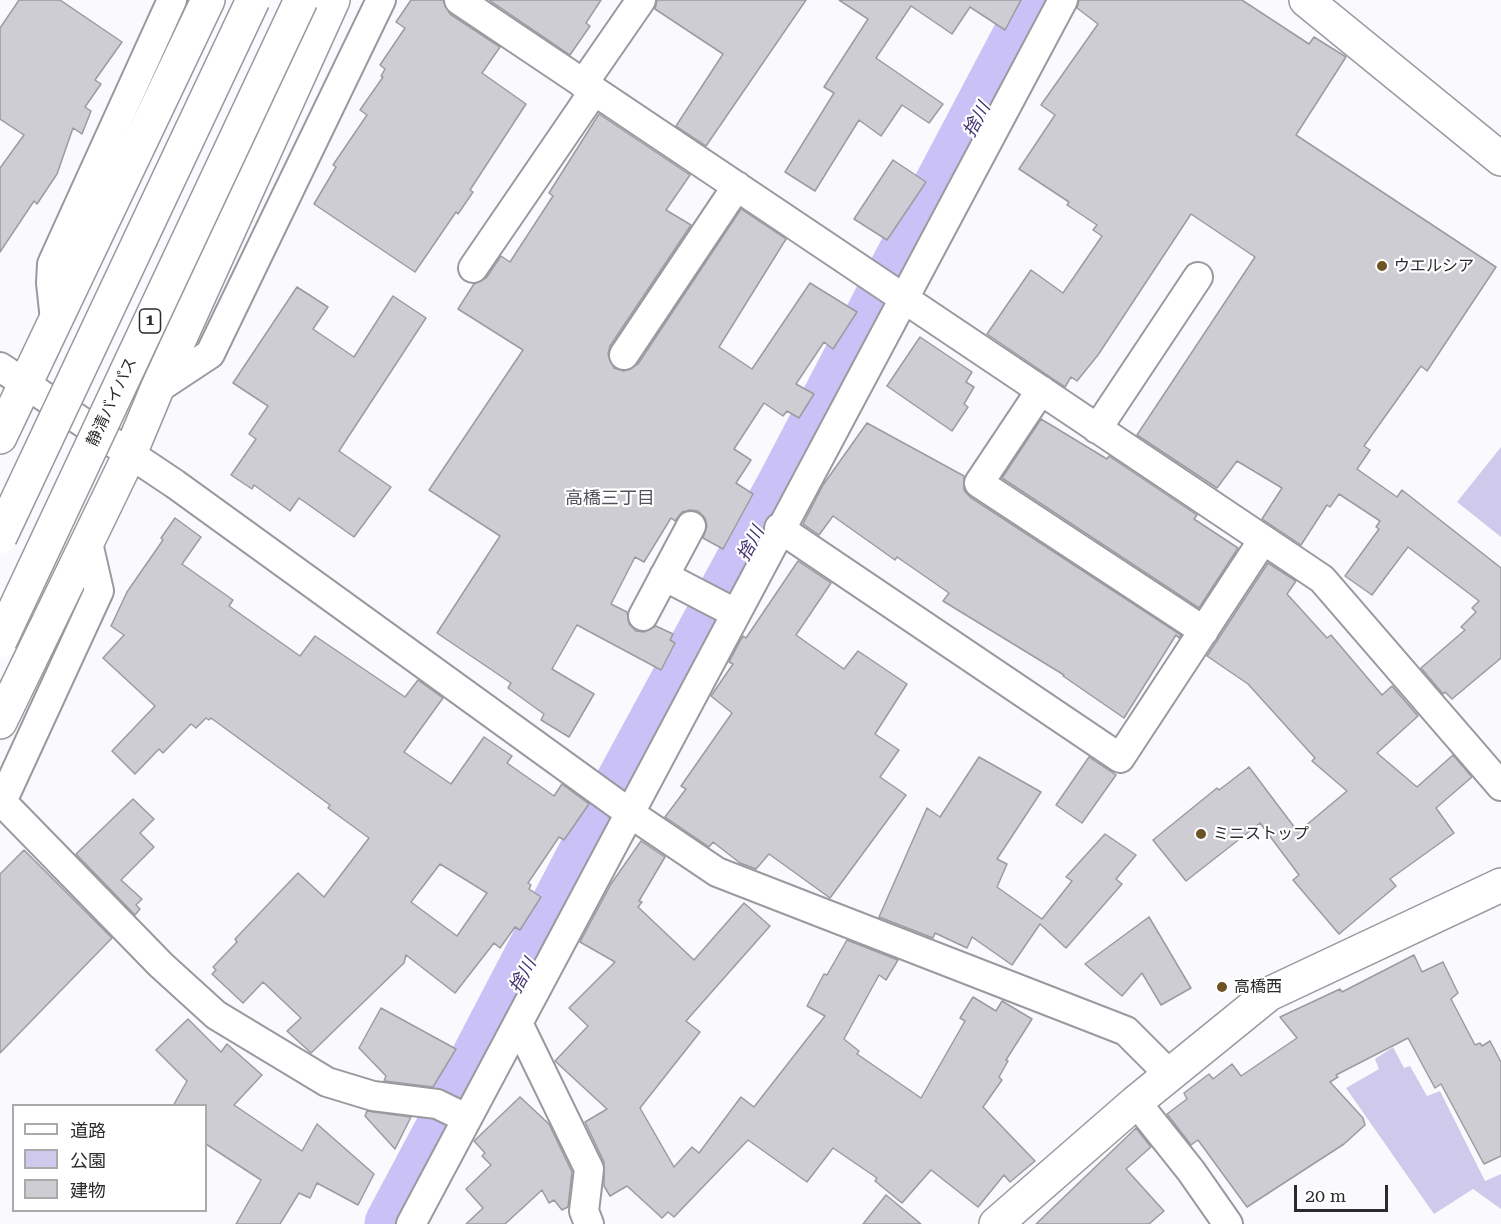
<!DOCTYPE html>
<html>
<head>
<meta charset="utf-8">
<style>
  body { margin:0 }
  #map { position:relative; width:1501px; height:1224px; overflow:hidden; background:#f9f9fe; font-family:"Roboto Serif","Noto Sans JP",serif }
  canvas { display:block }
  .legend { position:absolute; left:12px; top:1104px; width:195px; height:108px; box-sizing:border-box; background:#fff; border:2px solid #aaaaab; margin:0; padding:8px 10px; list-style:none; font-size:18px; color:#2b2a2d }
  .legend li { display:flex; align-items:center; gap:12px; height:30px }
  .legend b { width:30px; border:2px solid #aaaaab }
  .scale { position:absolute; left:1294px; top:1185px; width:94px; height:27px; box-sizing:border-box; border:3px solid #2b2a2d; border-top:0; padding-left:8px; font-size:18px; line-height:21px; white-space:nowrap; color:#2b2a2d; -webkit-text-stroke:4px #fff; paint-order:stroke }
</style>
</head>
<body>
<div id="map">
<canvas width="1501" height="1224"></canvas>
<ul class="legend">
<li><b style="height:8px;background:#fff"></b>道路</li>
<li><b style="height:16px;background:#cfcaeb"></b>公園</li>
<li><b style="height:16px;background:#cecdd4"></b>建物</li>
</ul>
<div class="scale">20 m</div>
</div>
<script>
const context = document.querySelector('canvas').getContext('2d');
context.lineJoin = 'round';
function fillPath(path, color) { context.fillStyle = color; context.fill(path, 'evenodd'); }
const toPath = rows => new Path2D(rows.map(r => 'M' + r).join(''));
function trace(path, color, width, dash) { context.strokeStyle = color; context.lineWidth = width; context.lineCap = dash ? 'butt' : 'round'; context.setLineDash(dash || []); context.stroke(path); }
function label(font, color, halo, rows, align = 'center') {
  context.font = font + ' "Roboto Serif","Noto Sans JP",serif'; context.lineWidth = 4.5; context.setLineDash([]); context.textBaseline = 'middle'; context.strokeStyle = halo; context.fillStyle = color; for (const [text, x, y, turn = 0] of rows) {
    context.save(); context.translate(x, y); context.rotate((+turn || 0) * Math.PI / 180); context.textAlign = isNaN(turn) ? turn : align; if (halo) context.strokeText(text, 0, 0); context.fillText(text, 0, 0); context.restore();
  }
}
fillPath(toPath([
  [1501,447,1501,537,1457,502],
  [1393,1047,1404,1068,1410,1066,1427,1096,1440,1091,1485,1181,1501,1174,1501,1209,1473,1189,1434,1214,1346,1088,1379,1069,1375,1059]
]), '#cfcaeb');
trace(toPath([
  [897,271,1040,0],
  [621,788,788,480,882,300],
  [456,1103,606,816],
  [393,1224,449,1119]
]), '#cac2f7', 57);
const building = toPath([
  [19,0,60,0,122,42,95,80,101,84,85,107,91,111,82,134,73,128,57,174,37,204,34,201,0,252,0,168,24,135,0,119,0,28,19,0],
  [411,0,443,0,450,14,500,47,482,73,526,104,470,190,473,192,458,214,456,212,415,272,314,204,336,167,333,165,367,115,360,110,383,77,381,76,385,69,380,65,405,28,396,22,411,0],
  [489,0,601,0,586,23,590,26,570,55,489,0],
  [657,0,806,0,706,146,676,126,723,54,655,9,657,0],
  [839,0,1021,0,1005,30,970,7,952,34,911,6,876,58,943,104,929,123,902,105,881,136,859,120,815,191,785,172,834,93,824,87,868,19,839,0],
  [1079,0,1242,0,1309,44,1314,37,1346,57,1296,135,1496,267,1427,371,1421,366,1364,446,1370,450,1357,469,1397,497,1402,490,1501,568,1501,658,1452,699,1445,692,1443,694,1421,668,1465,630,1461,627,1476,612,1472,608,1479,601,1408,547,1372,595,1345,576,1379,529,1376,527,1380,521,1339,494,1330,507,1327,505,1301,545,1262,519,1282,488,1237,461,1217,488,1137,435,1255,257,1191,214,1098,355,1077,381,1071,377,1065,387,987,334,1031,270,1063,293,1102,236,1093,230,1097,225,1067,205,1069,202,1019,169,1055,115,1041,105,1098,24,1077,8,1079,0],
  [599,114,690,175,666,210,691,225,610,346,608,354,614,368,624,371,638,364,741,209,786,239,719,347,752,369,810,283,857,312,833,349,824,342,796,384,814,394,799,418,787,411,783,416,764,403,734,449,751,460,736,483,753,494,723,549,703,538,707,526,705,518,698,511,690,510,682,512,675,521,671,518,644,562,635,557,611,604,627,612,629,624,636,631,644,632,656,626,673,634,670,640,675,643,661,670,577,625,552,669,594,694,569,737,541,720,544,714,508,688,511,683,437,633,500,536,429,490,523,350,458,309,474,284,486,278,501,256,510,262,553,196,549,193,599,114],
  [893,160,926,182,887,240,854,219,893,160],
  [297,287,328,307,313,329,354,357,393,296,426,318,339,451,391,487,354,537,299,498,290,511,254,485,252,489,231,475,256,439,249,434,268,406,233,383,297,287],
  [920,337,972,372,966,382,974,387,964,404,968,407,952,431,887,386,920,337],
  [1041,419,1107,459,1109,456,1197,515,1194,519,1238,548,1199,608,1002,478,1041,419],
  [867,423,964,476,964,490,970,497,1181,635,1179,638,1176,635,1124,718,1063,676,1064,675,943,601,949,593,897,557,895,560,833,516,819,535,803,524,823,485,867,423],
  [175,518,201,537,182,564,233,600,229,606,300,656,315,636,405,697,418,680,443,698,404,752,451,784,484,737,512,756,507,763,554,796,562,784,589,804,564,840,559,837,528,883,531,885,529,889,541,897,520,930,515,927,500,948,494,943,455,993,406,955,404,963,311,1053,287,1031,301,1018,263,982,243,1003,212,974,216,970,213,967,237,942,235,939,298,873,324,897,369,838,328,808,330,805,211,718,209,720,206,718,196,728,191,724,163,753,159,749,135,774,112,751,155,706,103,658,124,635,111,626,127,592,163,540,161,538,175,518],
  [440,864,487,893,457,936,411,902,440,864],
  [798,561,831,583,796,635,844,669,858,651,907,684,875,734,899,750,880,777,906,795,830,898,769,854,756,869,740,863,713,842,709,847,665,817,686,789,681,786,732,713,711,696,733,664,729,662,740,641,743,636,746,638,798,561],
  [1268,563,1296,581,1287,594,1327,638,1331,635,1382,695,1392,686,1418,716,1377,753,1417,787,1453,755,1472,777,1436,808,1454,833,1390,879,1396,886,1339,934,1293,880,1299,875,1260,823,1186,881,1153,840,1217,788,1219,790,1249,767,1298,832,1347,791,1312,761,1315,758,1248,684,1207,656,1268,563],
  [979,757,1041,792,997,859,1007,864,997,887,1042,919,1072,881,1066,877,1105,834,1136,855,1116,879,1122,884,1066,948,1040,924,1012,965,972,937,967,948,935,933,933,938,879,917,927,808,940,817,979,757],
  [1089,757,1116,775,1082,823,1056,805,1089,757],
  [133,799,154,819,140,833,154,847,121,880,142,899,136,905,140,909,135,915,76,854,133,799],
  [641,841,665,857,639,901,642,902,638,907,694,960,744,903,770,926,686,1021,700,1032,640,1108,674,1167,692,1147,699,1153,741,1097,754,1107,825,1016,807,1006,824,974,827,975,847,940,898,960,886,980,879,975,844,1039,859,1051,857,1054,921,1098,965,1021,960,1018,973,997,996,1011,1002,1001,1032,1019,1006,1060,1008,1061,999,1077,1002,1080,983,1107,1035,1161,1010,1182,1004,1175,978,1207,931,1170,902,1203,875,1181,877,1178,833,1148,807,1182,748,1140,674,1217,668,1212,662,1218,627,1186,610,1196,604,1186,604,1162,585,1122,607,1109,555,1061,588,1026,569,1008,615,962,580,942,611,884,641,841],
  [24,850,112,938,0,1053,0,874,24,850],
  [1149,917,1191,988,1161,1005,1142,973,1122,996,1085,964,1149,917],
  [1414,955,1422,972,1443,962,1458,993,1451,999,1475,1045,1480,1043,1482,1046,1490,1041,1501,1062,1501,1156,1484,1164,1441,1084,1435,1088,1408,1038,1336,1075,1338,1077,1330,1082,1363,1118,1365,1125,1344,1144,1247,1207,1198,1140,1191,1145,1167,1114,1187,1099,1184,1093,1209,1074,1213,1079,1232,1064,1241,1076,1297,1038,1280,1017,1340,989,1342,992,1414,955],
  [381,1008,456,1049,433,1087,384,1081,386,1076,359,1048,381,1008],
  [188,1019,221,1052,227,1044,262,1075,234,1105,302,1151,317,1124,374,1174,358,1205,317,1183,310,1198,299,1193,280,1224,236,1224,261,1180,206,1144,206,1106,173,1106,187,1081,156,1050,188,1019],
  [520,1097,549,1124,572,1172,568,1207,562,1210,554,1200,549,1203,542,1190,505,1224,466,1224,483,1208,466,1189,491,1165,482,1156,485,1153,474,1141,520,1097],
  [367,1111,411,1117,395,1149,365,1116,367,1111],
  [1136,1128,1151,1147,1126,1169,1164,1211,1149,1224,1036,1224,1136,1128],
  [886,1195,921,1224,863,1224,886,1195]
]);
fillPath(building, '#cecdd4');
trace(building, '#9c9ba1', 1.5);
const minor = toPath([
  [459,0,1322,579,1501,786],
  [583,84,641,0],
  [473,268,594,91],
  [55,320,51,283,52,264,172,0],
  [624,355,737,186],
  [0,367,175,484,631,814,717,872,1126,1031,1169,1074],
  [157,389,210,354,381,0],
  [1041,390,979,483,1204,631],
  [1097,429,1198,277],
  [779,528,1120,758,1263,540],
  [664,576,735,613],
  [643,616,691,526],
  [2,802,161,965,216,1015,327,1082,373,1096,437,1104,466,1118],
  [0,806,99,591,88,543],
  [518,1023,589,1169,584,1211,589,1224],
  [1136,1102,1191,1171,1228,1224],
  [411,1224,1063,0]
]);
const tertiary = toPath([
  [1306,0,1501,159],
  [996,1224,1136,1102,1269,994,1501,885]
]);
const trunk = toPath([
  [0,437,208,0],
  [0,722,129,456,157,389,333,0]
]);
trace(minor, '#9a999f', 32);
trace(tertiary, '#9a999f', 36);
trace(trunk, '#9a999f', 36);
trace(minor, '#fff', 28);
trace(tertiary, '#fff', 33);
trace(trunk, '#fff', 33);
const motorwayBridge = toPath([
  [0,537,253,0],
  [0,641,301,0]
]);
trace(motorwayBridge, '#9a999f', 36, []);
trace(motorwayBridge, '#fff', 33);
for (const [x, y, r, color] of [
  [1382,266,6,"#6d5324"],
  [1201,834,6,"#6d5324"],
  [1222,987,6,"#6d5324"]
]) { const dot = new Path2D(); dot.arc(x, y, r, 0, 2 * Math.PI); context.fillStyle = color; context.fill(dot); trace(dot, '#fff', 2); }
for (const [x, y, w] of [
  [150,321,21]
]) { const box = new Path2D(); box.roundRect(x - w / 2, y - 12, w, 24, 4.5); context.fillStyle = '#fff'; context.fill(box); trace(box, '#2b2a2d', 1.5); }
label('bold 15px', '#2b2a2d', null, [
  ["1",150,321]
]);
label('16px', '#2b2a2d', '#fff', [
  ["ウエルシア",1394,266],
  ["ミニストップ",1213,834],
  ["高橋西",1234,987]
], 'left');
label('16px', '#2b2a2d', '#fff', [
  ["静清バイパス",112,402,-65]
]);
label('italic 18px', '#443473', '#fff', [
  ["捨川",977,120,-62],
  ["捨川",751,544,-62],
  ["捨川",523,976,-62]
]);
label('18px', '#545359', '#fff', [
  ["高橋三丁目",610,499]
]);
</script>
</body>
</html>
